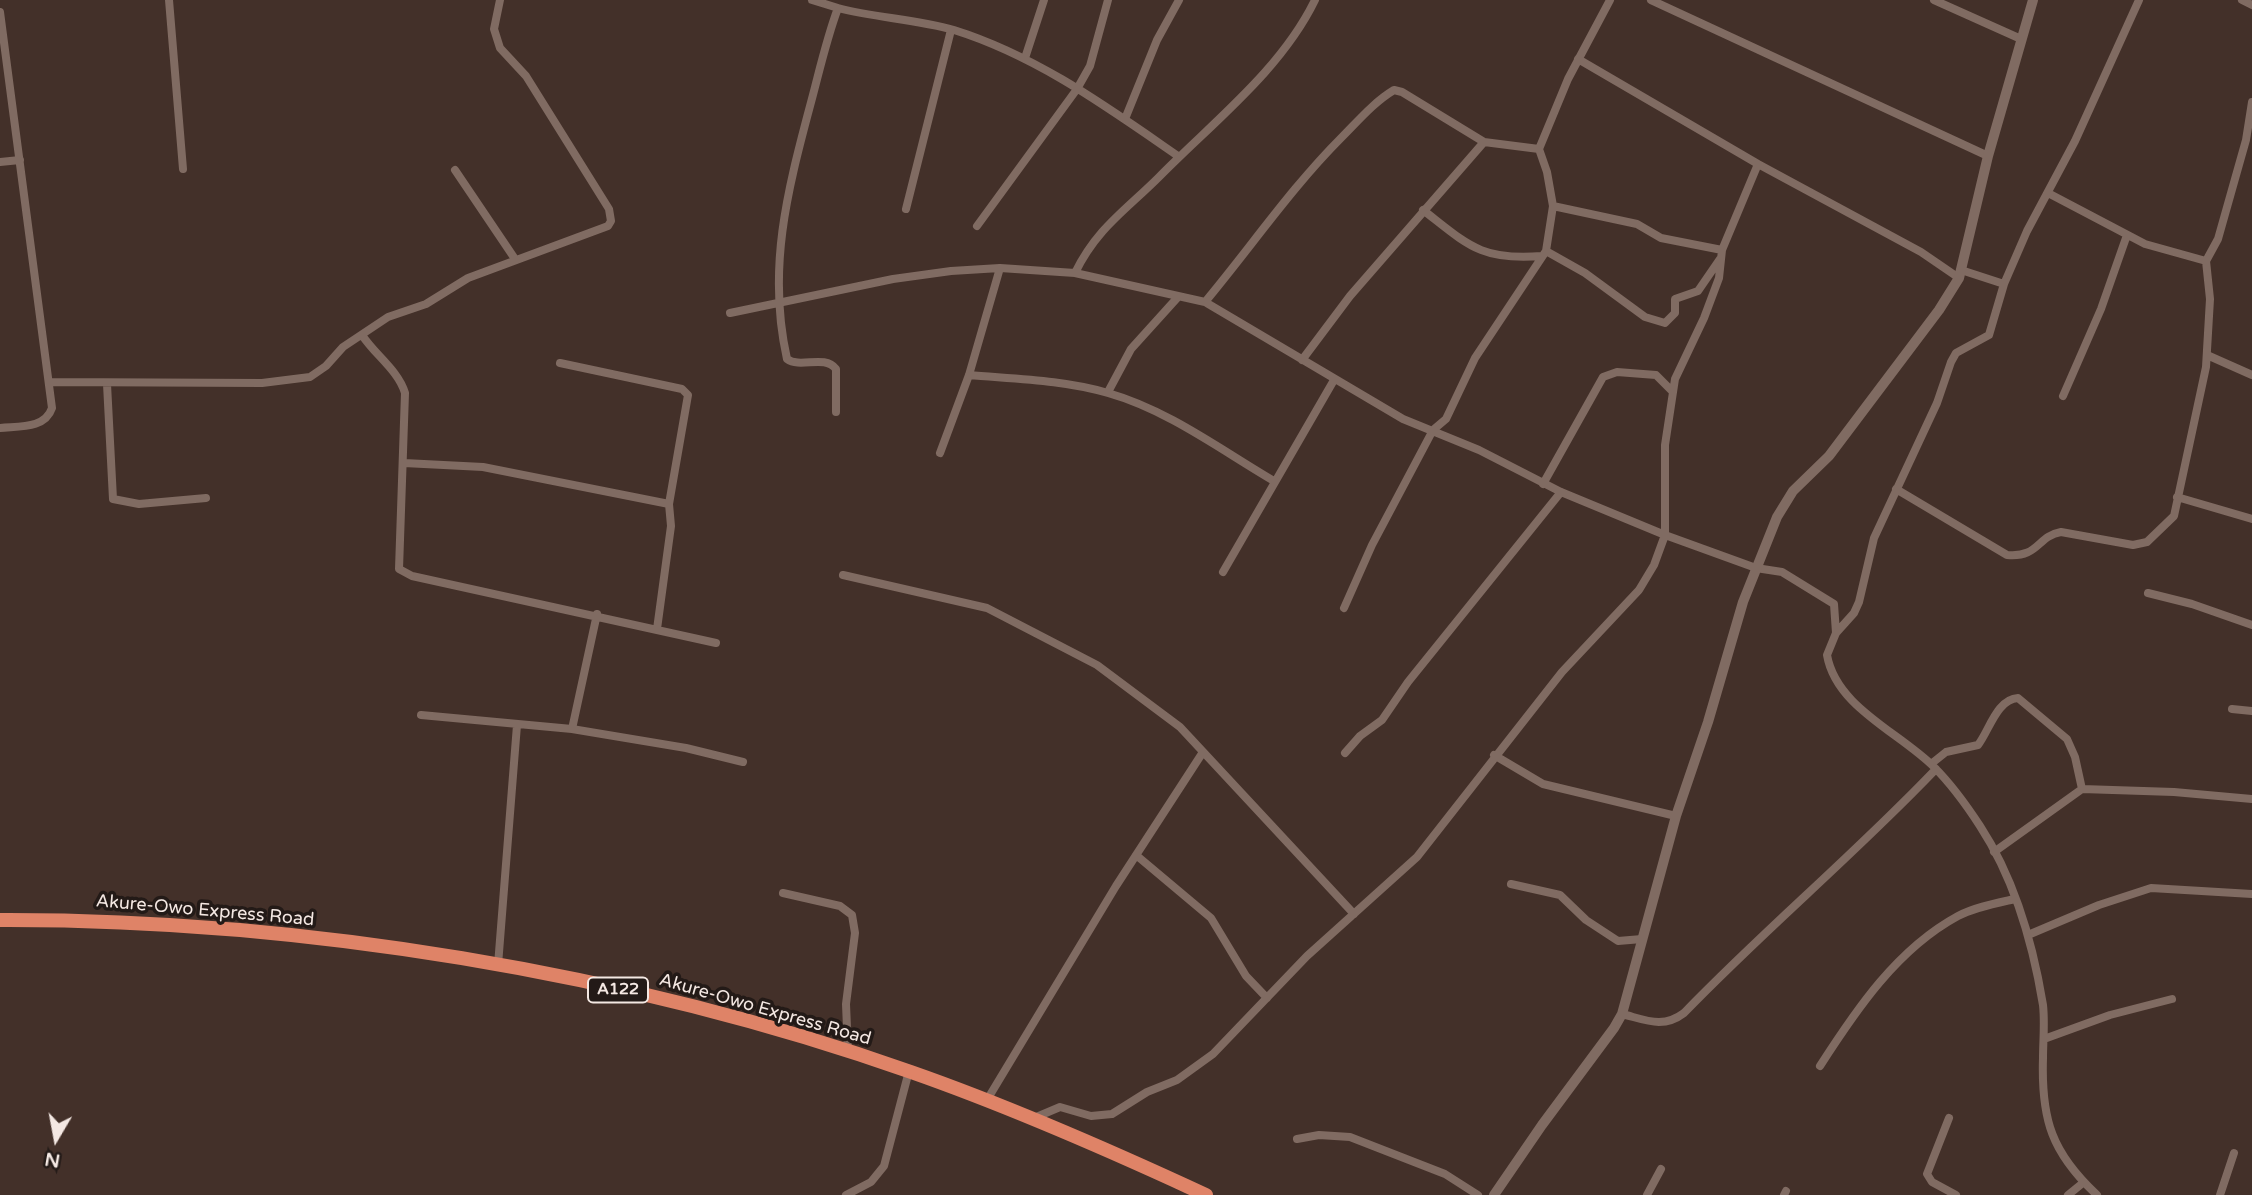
<!DOCTYPE html>
<style>
body{margin:0}
#map{position:relative;width:2252px;height:1195px;overflow:hidden;background:#433029;font-family:"Varela Round",sans-serif}
canvas{display:block}
.north{position:absolute;left:21px;top:1104px;width:70px;height:70px;-webkit-text-stroke:5px #231a17;paint-order:stroke;rotate:190deg;font-size:19px;font-weight:700;line-height:28px;text-align:center;color:#f4e8e3}
.north::after{content:'';display:block;margin:auto;width:24px;height:32px;background:#f4e8e3;clip-path:polygon(50% 0,100% 100%,50% 72%,0 100%)}
</style>
<div id="map">
<canvas width="2252" height="1195"></canvas>
<div class="north">N</div>
</div>
<script>
const g = document.querySelector('canvas').getContext('2d');
g.lineJoin = 'round';
function stroke(path, color, width, dash) { g.strokeStyle = color; g.lineWidth = width; g.lineCap = dash ? 'butt' : 'round'; g.setLineDash(dash || []); g.stroke(path); }
function write(font, color, halo, rows, align = 'center') {
  g.font = font + ' "Varela Round",sans-serif'; g.lineWidth = 7; g.setLineDash([]); g.textBaseline = 'middle'; g.strokeStyle = halo; g.fillStyle = color; for (const [text, x, y, turn = 0] of rows) {
    g.save(); g.translate(x, y); g.rotate((+turn || 0) * Math.PI / 180); g.textAlign = isNaN(turn) ? turn : align; if (halo) g.strokeText(text, 0, 0); g.fillText(text, 0, 0); g.restore();
  }
}
stroke(new Path2D(`
 M169,0L183,169
 M812,0L838,8
 M1651,0L1988,156
 M1934,0L2021,39
 M2242,0L2252,5
 M0,12L52,408C45,429 19,426 0,428
 M1025,58L1044,0
 M1578,59L1758,164L1921,252L1959,278
 M1125,119L1157,40L1179,0
 M0,162L20,160
 M455,170L515,259
 M2048,193L2145,244L2206,261
 M1553,206L1637,224L1661,238L1722,250
 M906,209L951,30
 M1423,210C1468,245 1481,261 1542,256
 M977,226L1077,89L1090,66L1108,0
 M1546,251L1585,273L1645,317L1665,323L1675,313V299L1698,291L1720,259
 M1961,270L2004,284
 M1075,273C1097,228 1126,210 1159,177C1213,122 1281,70 1315,0
 M1205,302C1251,247 1291,188 1342,137C1358,121 1374,102 1394,90L1402,92L1484,142L1539,149L1568,79L1610,0
 M730,313L893,279L951,271L1000,268L1075,273L1205,302L1403,419L1479,450L1561,492L1665,535L1756,568L1782,572L1834,604L1836,633
 M362,335C375,355 398,370 405,393L399,569L412,576L716,643
 M2207,355L2252,375
 M1302,360L1350,296L1484,142
 M560,363L682,389L688,395L669,504
 M969,375C1015,379 1064,380 1108,393C1168,410 1221,450 1274,481
 M49,382L262,383L310,377L326,366L343,347L388,317L426,304L468,278L608,226L611,221L609,209L526,76L500,48L494,29L500,0
 M107,384L113,499L139,504L206,498
 M1108,392L1131,349L1178,297
 M2063,396L2101,309L2127,235
 M836,412V369C824,354 801,369 787,359C767,270 787,192 810,106C819,73 826,40 838,8C876,18 915,19 954,30C1037,56 1107,107 1178,156
 M940,453L969,375L1000,268
 M404,463L483,467L669,504L671,526L657,629
 M1543,484L1603,377L1617,372L1656,375L1672,391
 M1896,489L2007,555C2039,558 2037,536 2061,532L2133,545L2147,542L2174,516L2206,367L2210,299L2206,261L2218,239L2246,140L2252,102
 M2177,497L2252,519
 M1223,572L1334,380
 M843,575L987,608L1097,665L1180,727L1354,914
 M2148,593L2192,604L2252,625
 M1344,608L1372,545L1433,430L1446,419L1475,358L1546,251L1553,206L1547,172L1539,149
 M2232,709L2252,711
 M421,715L572,729L686,748L743,762
 M572,729L597,614
 M1345,753L1360,736L1382,720L1408,682L1561,492
 M1494,755L1543,784L1676,816
 M1931,764L1946,752L1978,745C1989,731 1997,699 2018,698L2067,739L2075,757L2082,789
 M1994,852L2082,789L2174,792L2252,799
 M1136,855L1211,918L1246,976L1267,998
 M1511,884L1560,895L1586,920L1618,941L1642,939
 M783,893L840,906L852,915L855,933L846,1004L848,1052
 M2028,935L2099,905L2151,888L2252,894
 M498,965L517,725
 M1622,1014C1646,1020 1663,1029 1684,1013C1765,929 1855,854 1936,769
 M2044,1039L2110,1015L2172,999
 M1820,1066C1856,1010 1897,949 1958,916C1975,907 1997,903 2015,899
 M987,1100L1116,886L1203,752
 M1034,1118L1060,1107L1091,1116L1112,1114L1147,1092L1177,1080L1213,1054L1307,956L1417,857L1562,672L1639,590L1654,565L1665,535V445L1675,379L1704,318L1719,278L1722,250L1758,164
 M1949,1118L1927,1174L1932,1182L1956,1195
 M1297,1139L1319,1135L1350,1137L1445,1174L1478,1195
 M846,1195L871,1182L884,1166L909,1071
 M1647,1195L1661,1169
 M1784,1195L1786,1191
 M2068,1195L2084,1182
 M2097,1195C2052,1153 2041,1120 2043,1058C2043,1041 2045,1023 2043,1005C2033,944 2014,878 1980,826C1967,806 1951,784 1934,767C1899,732 1836,707 1827,655L1836,633L1854,613L1859,602L1874,538L1937,403L1951,362L1956,353L1989,335L2004,284L2027,231L2075,141L2139,0
 M2220,1195L2234,1153`), '#806b62', 8);
stroke(new Path2D(`
 M1494,1195L1542,1125L1614,1028L1622,1014L1676,816L1708,722L1743,602L1777,517L1793,491L1829,456L1939,310L1959,278L1988,156L2033,0`), '#806b62', 10);
stroke(new Path2D(`
 M0,920C300,919 628,972 911,1072C1011,1107 1109,1150 1206,1195`), '#df8367', 14);
for (const [x, y, w] of [
 [618,990,60]
]) { const box = new Path2D(); box.roundRect(x - w / 2, y - 12.5, w, 25, 5); g.fillStyle = '#231a17'; g.fill(box); stroke(box, '#f4e8e3', 2); }
write('bold 16px', '#f4e8e3', null, [
 ["A122",618,990]
]);
write('18px', '#f4e8e3', '#231a17', [
 ["Akure-Owo Express Road",205,911,5],
 ["Akure-Owo Express Road",765,1010,16]
]);
</script>
